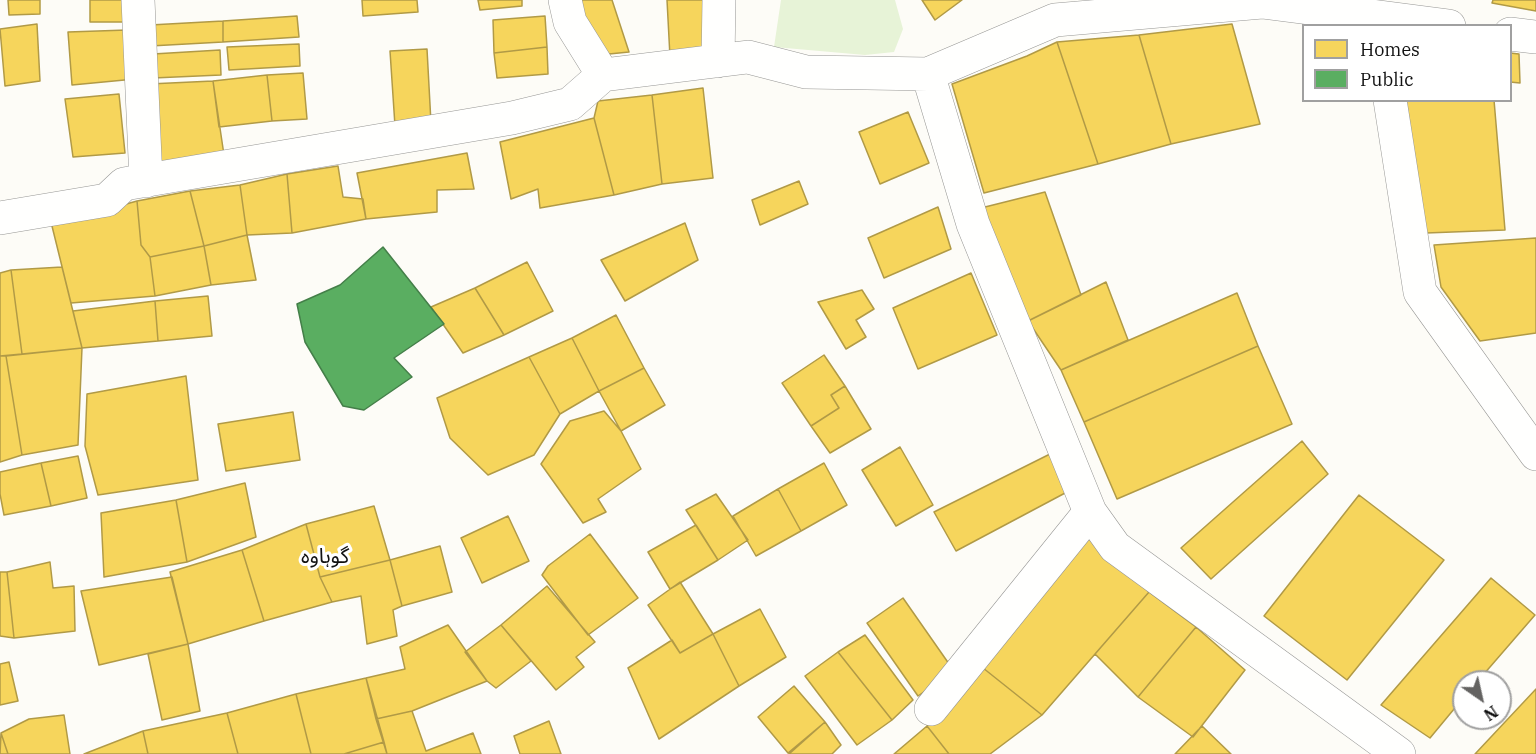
<!DOCTYPE html>
<meta charset="utf-8">
<style>
body{margin:0}
#map{position:relative;width:1536px;height:754px;overflow:hidden;background:#fdfcf7;font-family:"IBM Plex Serif",serif}
canvas{display:block}
.legend{position:absolute;left:1302px;top:24px;width:210px;height:78px;box-sizing:border-box;background:#fff;border:2px solid #a0a0a0;margin:0;padding:8px 10px;list-style:none;font-size:18px;color:#111}
.legend li{display:flex;align-items:center;gap:12px;height:30px}
.legend b{width:30px;border:2px solid #a0a0a0}
.north{position:absolute;left:1452px;top:670px;width:60px;height:60px;box-sizing:border-box;background:#fff;border:2px solid #a0a0a0;border-radius:50%;rotate:146deg;font-size:16px;font-weight:700;line-height:24px;text-align:center;color:#111}
.north::after{content:'';display:block;margin:auto;width:21px;height:27px;background:#646362;clip-path:polygon(50% 0,100% 100%,50% 72%,0 100%)}
</style>
<div id="map">
<canvas width="1536" height="754"></canvas>
<ul class="legend">
<li><b style="height:16px;background:#f6d55c"></b>Homes</li>
<li><b style="height:16px;background:#5aae61"></b>Public</li>
</ul>
<div class="north">N</div>
</div>
<script>
const g = document.querySelector('canvas').getContext('2d');
g.lineJoin = 'round';
function fill(path, color) { g.fillStyle = color; g.fill(path, 'evenodd'); }
function stroke(path, color, width, dash) { g.strokeStyle = color; g.lineWidth = width; g.lineCap = dash ? 'butt' : 'round'; g.setLineDash(dash || []); g.stroke(path); }
function write(font, color, halo, rows, align = 'center') {
  g.font = font + ' "IBM Plex Serif","Noto Sans Arabic",serif'; g.lineWidth = 6; g.setLineDash([]); g.textBaseline = 'middle'; g.strokeStyle = halo; g.fillStyle = color; for (const [text, x, y, turn = 0] of rows) {
    g.save(); g.translate(x, y); g.rotate((+turn || 0) * Math.PI / 180); g.textAlign = isNaN(turn) ? turn : align; if (halo) g.strokeText(text, 0, 0); g.fillText(text, 0, 0); g.restore();
  }
}
fill(new Path2D(`
 M781,0H895L903,29L894,52L865,55L774,47Z`), '#e7f3d7');
const homes = new Path2D(`
 M8,0H40V14L9,15Z
 M90,0H129V22H90Z
 M362,0H417L418,12L363,16Z
 M478,0H522V6L480,10Z
 M576,0H612L629,52L599,55Z
 M667,0H712L710,51L670,57Z
 M922,0H962L935,20Z
 M1493,0H1536V11L1492,3Z
 M297,16L299,37L223,42V21Z
 M545,16L547,47L494,53L493,20Z
 M223,21V42L150,46V25Z
 M37,24L40,81L5,86L0,29Z
 M1232,24L1260,124L1171,144L1139,35Z
 M127,30L135,79L72,85L68,32Z
 M1139,35L1171,144L1098,164L1057,42Z
 M1057,42L1098,164L984,193L952,84L1027,56Z
 M299,44L300,66L229,70L227,47Z
 M547,47L548,74L497,78L494,53Z
 M427,49L431,123L395,126L390,51Z
 M220,50L221,75L153,78V54Z
 M1510,53L1519,54L1520,83L1510,82Z
 M303,73L307,119L272,121L267,75Z
 M267,75L272,121L219,127L213,81Z
 M213,81L224,155L154,164L149,84Z
 M703,88L713,178L662,184L652,95Z
 M119,94L125,153L73,157L65,99Z
 M652,95L662,184L614,195L594,118L598,101Z
 M1406,100H1494L1505,230L1426,233Z
 M908,112L929,163L880,184L859,132Z
 M594,118L614,195L540,208L538,189L511,199L500,142Z
 M467,153L474,189L437,190V212L366,219L357,173Z
 M338,166L343,197L363,199L366,219L292,233L287,174Z
 M287,174L292,233L247,235L240,185Z
 M799,181L808,204L760,225L752,200Z
 M240,185L247,235L204,246L190,191Z
 M190,191L204,246L150,257L141,245L137,201Z
 M1045,192L1081,295L1028,321L981,208Z
 M137,201L141,245L150,257L155,296L71,303L50,218L112,208Z
 M938,207L951,249L884,278L868,238Z
 M685,223L698,260L625,301L601,260Z
 M247,235L256,280L211,285L204,246Z
 M1536,238V333L1480,341L1441,287L1434,245Z
 M204,246L211,285L155,296L150,257Z
 M527,262L553,311L504,335L475,288Z
 M62,267L82,348L22,354L11,270Z
 M11,270L22,354L0,356V273Z
 M971,273L997,335L918,369L893,308Z
 M1106,282L1128,340L1061,370L1028,321Z
 M475,288L504,335L463,353L431,307Z
 M862,290L874,309L856,320L866,337L846,349L818,302Z
 M1237,293L1258,346L1084,422L1061,370Z
 M208,296L212,336L158,341L155,301Z
 M155,301L158,341L82,348L73,311Z
 M616,315L644,368L599,391L572,338Z
 M572,338L599,391L560,414L529,357Z
 M1258,346L1292,424L1117,499L1084,422Z
 M82,348L78,445L22,455L6,356Z
 M824,355L845,386L831,395L839,408L811,426L782,383Z
 M0,356H6L22,455L0,462Z
 M529,357L560,414L534,455L488,475L450,438L437,398Z
 M644,368L665,405L621,431L599,391Z
 M186,376L198,480L98,495L85,446L87,394Z
 M845,386L871,429L830,453L811,426L839,408L831,395Z
 M604,411L621,431L641,469L598,499L606,512L583,523L541,464L570,421Z
 M293,412L300,460L226,471L218,424Z
 M1302,441L1328,474L1211,579L1181,548Z
 M900,447L933,505L896,526L862,470Z
 M1052,453L1067,492L956,551L934,512Z
 M78,456L87,498L51,506L41,463Z
 M41,463L51,506L4,515L0,494V472Z
 M824,463L847,505L801,531L778,489Z
 M245,483L256,537L187,562L176,500Z
 M778,489L801,531L756,556L733,516Z
 M716,494L748,540L718,560L686,510Z
 M1359,495L1444,560L1347,680L1264,616Z
 M176,500L187,562L104,577L101,513Z
 M374,506L390,560L320,577L306,524Z
 M508,516L529,561L482,583L461,538Z
 M306,524L320,577L332,602L264,621L242,550Z
 M696,525L718,560L670,589L648,552Z
 M590,534L638,598L588,635L542,575L548,566Z
 M1087,537L1149,592L1042,715L978,664Z
 M440,546L452,592L402,606L390,560Z
 M242,550L264,621L188,644L170,572Z
 M390,560L402,606L393,610L397,636L367,644L361,596L332,602L320,577Z
 M50,562L53,588L74,586L75,631L14,638L7,572Z
 M0,572H7L14,638L0,636Z
 M172,577L188,644L99,665L81,591Z
 M1491,578L1535,615L1477,682H1464V697L1430,738L1381,705Z
 M680,582L713,634L680,653L648,605Z
 M547,586L595,642L576,657L584,667L556,690L501,625Z
 M1149,592L1196,627L1138,697L1095,654Z
 M903,598L954,671L918,696L867,623Z
 M760,609L786,657L739,686L713,634Z
 M448,625L487,681L412,711L376,719L366,678L405,669L400,647Z
 M501,625L531,661L496,688L487,681L465,652Z
 M1196,627L1245,670L1193,737L1138,697Z
 M713,634L739,686L659,739L628,668L672,640L680,653Z
 M865,635L913,700L892,720L838,652Z
 M188,644L200,711L162,720L148,654Z
 M838,652L892,720L857,745L805,676Z
 M9,662L18,701L0,705V664Z
 M978,664L1042,715L990,754H949L927,726Z
 M366,678L384,742L344,754H311L296,694Z
 M794,686L825,722L788,753L758,717Z
 M1536,689V754H1475Z
 M296,694L311,754H238L227,713Z
 M412,711L426,751L473,733L481,754H387L376,719Z
 M227,713L238,754H148L143,731Z
 M64,715L70,754H8L1,733L29,719Z
 M549,721L561,754H520L514,736Z
 M825,722L841,745L832,754H789Z
 M927,726L949,754H894Z
 M1202,726L1231,754H1175Z
 M143,731L148,754H84Z
 M1,733L8,754H0Z
 M384,742L387,754H344Z`);
fill(homes, '#f6d55c');
stroke(homes, '#b19a46', 1.5);
const public = new Path2D(`
 M383,247L444,324L394,358L412,377L364,410L343,406L305,342L297,304L340,285Z`);
fill(public, '#5aae61');
stroke(public, '#447f49', 1.5);
const minor = new Path2D(`
 M138,0L146,181
 M565,0L570,22L603,75
 M1510,34L1536,37
 M718,61L719,0
 M1390,100L1420,292L1536,454
 M0,218L107,200L124,184L512,118L570,104L603,75L748,57L806,72L928,74
 M931,709L1090,512
 M1399,754L1115,547L1090,512L973,224L928,74L1055,20L1262,2L1449,26`);
stroke(minor, '#979795', 34);
stroke(minor, '#fffffe', 33);
write('21px', '#111', '#fff', [
 ["گوہاوہ",325,557]
]);
</script>
